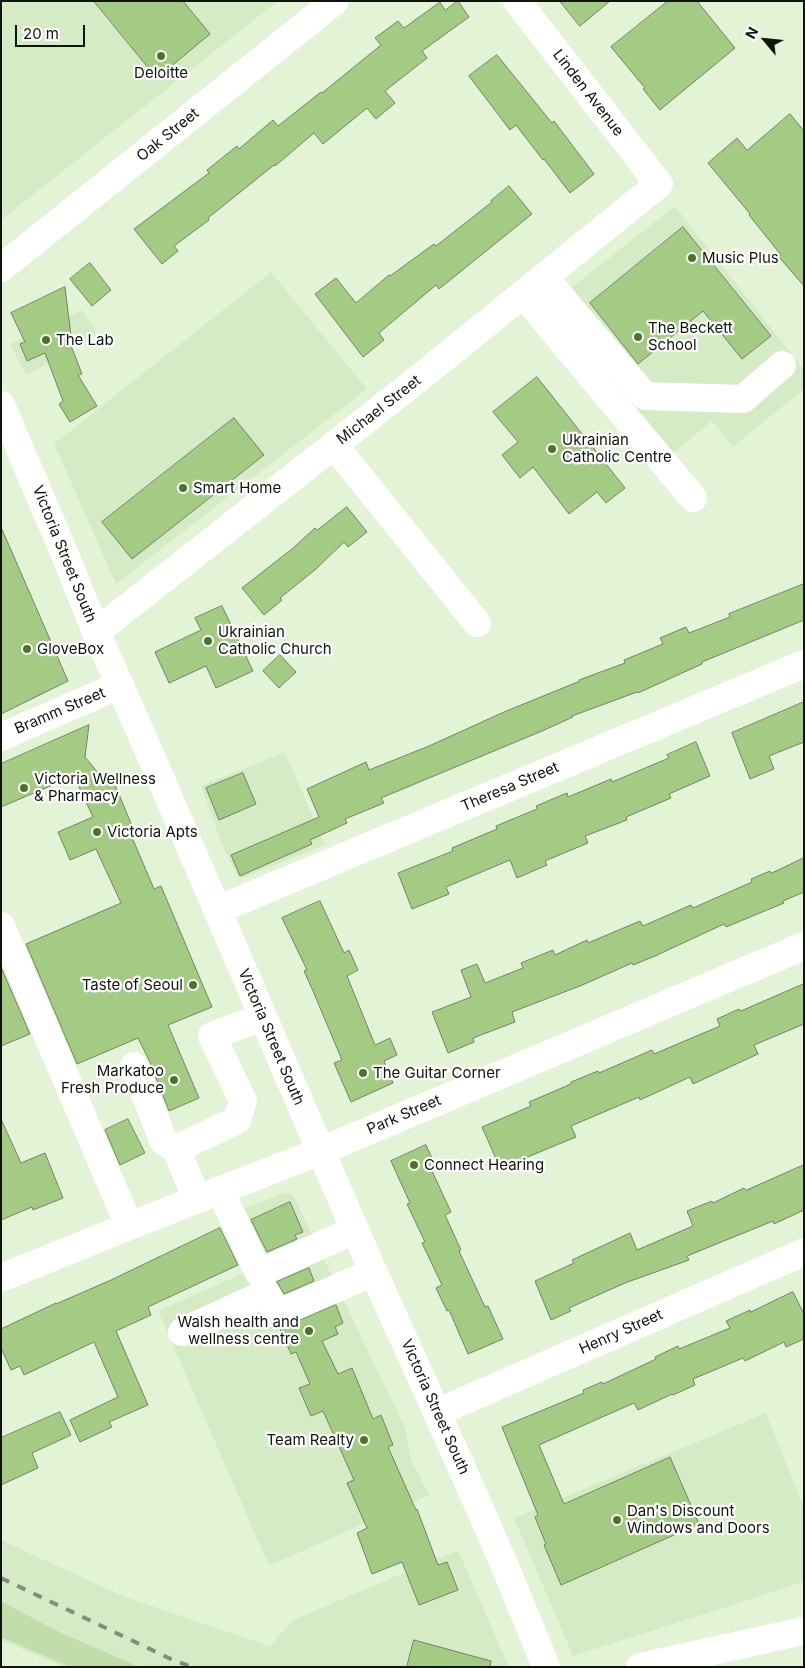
<!DOCTYPE html>
<style>
body{margin:0}
#map{position:relative;width:805px;height:1668px;overflow:hidden;background:#e3f4d6;font-family:Inter,sans-serif}
canvas{display:block}
.frame{position:absolute;inset:0;border:2px solid #10150b;pointer-events:none}
.north{position:absolute;left:740px;top:15px;width:50px;height:50px;-webkit-text-stroke:4px #fff;paint-order:stroke;rotate:298deg;font-size:14px;font-weight:700;line-height:20px;text-align:center;color:#10150b}
.north::after{content:'';display:block;margin:auto;width:18px;height:22px;background:#10150b;clip-path:polygon(50% 0,100% 100%,50% 72%,0 100%)}
.scale{position:absolute;left:15px;top:25px;width:70px;height:22px;box-sizing:border-box;border:2px solid #10150b;border-top:0;padding-left:6px;font-size:15px;line-height:18px;white-space:nowrap;color:#10150b;-webkit-text-stroke:4px #fff;paint-order:stroke}
</style>
<div id="map">
<canvas width="805" height="1668"></canvas>
<div class="frame"></div>
<div class="north">N</div>
<div class="scale">20 m</div>
</div>
<script>
const g = document.querySelector('canvas').getContext('2d');
g.lineJoin = 'round';
function fill(path, color) { g.fillStyle = color; g.fill(path, 'evenodd'); }
function stroke(path, color, width, dash) { g.strokeStyle = color; g.lineWidth = width; g.lineCap = dash ? 'butt' : 'round'; g.setLineDash(dash || []); g.stroke(path); }
function write(font, color, halo, rows, align = 'center') {
  g.font = font + ' Inter,sans-serif'; g.lineWidth = 4.5; g.setLineDash([]); g.textBaseline = 'middle'; g.strokeStyle = halo; g.fillStyle = color; for (const [text, x, y, turn = 0] of rows) {
    g.save(); g.translate(x, y); g.rotate((+turn || 0) * Math.PI / 180); g.textAlign = isNaN(turn) ? turn : align; if (halo) g.strokeText(text, 0, 0); g.fillText(text, 0, 0); g.restore();
  }
}
fill(new Path2D(`
 M1,1H278L1,220Z
 M675,206L804,370V389L733,447L712,421L670,456L548,306Z
 M271,272L367,389L116,584L54,444Z
 M82,310L97,333L26,376L10,344Z
 M285,752L325,845L239,879L222,844L201,786Z
 M285,1192L293,1195L405,1428L411,1460L429,1495L269,1566L158,1311L248,1271L226,1216Z
 M766,1413L804,1508V1582L573,1656L514,1518Z
 M1,1540L125,1597L270,1646L293,1620L458,1550L509,1667H63L1,1640Z`), '#d5ebc6');
fill(new Path2D(`
 M1,1601L53,1629L139,1667H70L1,1637Z`), '#c1ddac');
const building = new Path2D(`
 M94,1H183L210,34L157,78Z
 M458,1L469,17L422,51L427,58L385,91L395,103L376,119L367,108L323,144L314,133L275,166L274,165L208,218L209,220L174,246L178,251L162,264L134,229L209,173L207,170L237,146L239,149L273,120L278,126L321,92L322,93L381,45L375,38L398,21L404,28L440,2L445,10Z
 M560,1H610L580,26Z
 M668,1H697L735,48L660,110L643,89L645,88L611,47Z
 M497,55L552,123L554,121L594,174L570,193L544,159L543,160L516,125L510,130L469,76Z
 M790,114L804,131V286L779,257L781,255L749,215L750,214L708,163L737,138L747,150Z
 M509,186L532,214L439,289L436,285L379,333L384,340L363,357L315,294L336,278L356,303L389,275L390,276L434,244L436,246L492,202L491,201Z
 M683,227L771,336L742,359L703,311L638,364L590,303Z
 M90,263L111,290L92,306L70,279Z
 M65,287L71,336L68,338L82,374L78,375L97,406L70,422L59,404L63,401L45,353L27,361L20,344L25,342L11,313Z
 M537,377L625,488L606,503L597,492L569,514L533,467L520,478L502,455L518,442L493,412Z
 M234,418L264,455L132,559L102,522Z
 M347,507L367,532L348,547L344,542L316,569L280,598L282,600L264,615L242,588L292,549L315,528L317,530Z
 M1,527L68,681L1,714Z
 M804,584V620L702,662V664L638,693L637,692L572,716L573,717L542,731L381,798L384,803L345,819L347,823L310,840L312,844L240,876L231,855L319,817L307,789L366,762L369,770L429,746L504,712L580,681L579,680L625,663L624,660L663,644L660,638L686,627L689,633L730,617L729,614Z
 M222,606L253,671L216,688L206,666L169,683L155,652L201,630L195,618Z
 M280,655L296,672L279,688L263,671Z
 M804,702V742L769,756L774,769L750,779L732,733Z
 M89,725L85,757L103,779L111,775L135,833L131,835L154,889L161,886L212,1007L168,1025L199,1098L169,1111L149,1060L138,1038L77,1064L26,944L121,903L96,849L70,860L58,832L93,817L74,776L1,807V764Z
 M696,742L710,776L669,794L671,798L626,817L627,820L585,836L588,843L545,861L547,865L517,878L510,860L446,887L449,894L412,909L398,873L453,851L452,848L497,829L496,826L537,809L536,806L567,793L568,797L611,779L612,782L669,758L667,755Z
 M243,773L256,804L219,820L206,788Z
 M804,858V892L783,901L784,903L726,927L724,924L655,956L633,965L632,963L580,986L512,1012L515,1022L473,1038L474,1042L448,1053L432,1012L471,997L461,970L477,964L485,983L523,968L521,963L553,950L555,955L587,940L588,943L640,921L643,926L691,905L693,908L752,882L751,879L770,871L771,873Z
 M320,901L344,953L349,950L358,970L347,976L375,1045L390,1038L397,1055L384,1061L393,1083L351,1102L334,1063L342,1060L313,991L304,971L307,970L282,918Z
 M1,967L30,1034L1,1046Z
 M804,984V1024L754,1045L758,1054L693,1084L690,1077L640,1100L639,1097L571,1126L576,1137L525,1158V1159L501,1170L482,1127L531,1106L529,1102L571,1084V1082L598,1071L599,1073L652,1050L654,1054L720,1026L717,1019L739,1009L740,1011Z
 M1,1119L21,1163L45,1153L63,1198L33,1210L32,1207L1,1220Z
 M128,1119L145,1153L120,1165L105,1130Z
 M426,1145L437,1169L432,1171L451,1212L445,1215L461,1250L459,1251L485,1307L488,1306L503,1339L468,1354L449,1310L447,1311L436,1288L442,1285L422,1243L425,1242L407,1204L410,1203L391,1161Z
 M804,1165V1210L774,1224L773,1221L687,1256L689,1260L625,1283L569,1308L571,1311L551,1320L535,1281L574,1263L572,1260L630,1233L637,1250L693,1226L687,1211L712,1201L713,1203L744,1188L746,1190Z
 M290,1202L303,1232L295,1235L297,1239L267,1252L251,1220Z
 M220,1228L238,1265L148,1307L151,1315L116,1331L148,1405L109,1422L112,1427L80,1442L70,1420L118,1397L94,1342L24,1375L20,1366L11,1370L1,1348V1329L56,1303V1304L111,1280Z
 M309,1268L314,1281L284,1294L277,1282Z
 M793,1292L804,1314V1339L786,1347L784,1342L745,1361L743,1358L693,1379L695,1385L673,1395L672,1394L638,1410L634,1403L539,1445L564,1504L670,1457L699,1524L561,1585L544,1545L546,1544L535,1517L538,1515L502,1427L584,1393L583,1390L602,1382L603,1384L656,1359L655,1357L678,1346L679,1349L730,1328L726,1321L750,1310V1312Z
 M336,1305L343,1323L335,1327L338,1334L322,1341L338,1374L352,1368L373,1419L381,1415L393,1445L388,1447L416,1510L417,1509L438,1565L447,1562L458,1590L419,1605L402,1562L372,1574L357,1533L367,1528L347,1483L354,1480L323,1411L311,1416L299,1388L310,1384L296,1352L291,1354L280,1329Z
 M60,1412L71,1435L32,1453L38,1468L1,1485V1438Z
 M414,1640L491,1661L490,1667H407Z`);
fill(building, '#a4cb84');
stroke(building, '#738367', 1);
stroke(new Path2D(`
 M1,268L335,1
 M544,277L645,396L743,399L782,365
 M523,294L693,498
 M334,445L477,623
 M96,632L413,383L659,184L517,1
 M1,737L120,685
 M217,910L804,664
 M1,926L129,1226
 M134,1066L164,1142L176,1149
 M220,1190L259,1273L355,1230
 M197,1199L176,1149L237,1120L243,1101L212,1036L262,1017
 M1,1278L129,1226L321,1151L804,946
 M182,1332L266,1293L277,1314L374,1272
 M438,1412L804,1252
 M640,1667L804,1631`), '#fff', 28);
stroke(new Path2D(`
 M1,405L63,550L96,632C185,830 268,1031 355,1230C419,1376 488,1519 546,1667`), '#fff', 28);
stroke(new Path2D(`
 M1,1578L173,1660L192,1667`), '#838f7a', 4, [9, 9]);
for (const [x, y, r, color] of [
 [161,56,5,"#4e722b"],
 [692,258,5,"#4e722b"],
 [638,337,5,"#4e722b"],
 [46,340,5,"#4e722b"],
 [552,449,5,"#4e722b"],
 [183,488,5,"#4e722b"],
 [208,641,5,"#4e722b"],
 [27,649,5,"#4e722b"],
 [24,788,5,"#4e722b"],
 [97,832,5,"#4e722b"],
 [193,985,5,"#4e722b"],
 [363,1073,5,"#4e722b"],
 [174,1080,5,"#4e722b"],
 [414,1165,5,"#4e722b"],
 [309,1331,5,"#4e722b"],
 [364,1440,5,"#4e722b"],
 [617,1520,5,"#4e722b"]
]) { const dot = new Path2D(); dot.arc(x, y, r, 0, 2 * Math.PI); g.fillStyle = color; g.fill(dot); stroke(dot, '#fff', 2); }
write('15px', '#10150b', '#fff', [
 ["Deloitte",161,73,"center"],
 ["Music Plus",702,258],
 ["The Beckett",648,328],
 ["School",648,345],
 ["The Lab",56,340],
 ["Ukrainian",562,440],
 ["Catholic Centre",562,457],
 ["Smart Home",193,488],
 ["Ukrainian",218,632],
 ["Catholic Church",218,649],
 ["GloveBox",37,649],
 ["Victoria Wellness",34,779],
 ["& Pharmacy",34,796],
 ["Victoria Apts",107,832],
 ["Taste of Seoul",183,985,"right"],
 ["Markatoo",164,1071,"right"],
 ["Fresh Produce",164,1088,"right"],
 ["The Guitar Corner",373,1073],
 ["Connect Hearing",424,1165],
 ["Walsh health and",299,1322,"right"],
 ["wellness centre",299,1339,"right"],
 ["Team Realty",354,1440,"right"],
 ["Dan's Discount",627,1511],
 ["Windows and Doors",627,1528]
], 'left');
write('15px', '#10150b', '#fff', [
 ["Linden Avenue",588,93,52],
 ["Oak Street",168,135,-39],
 ["Michael Street",379,410,-38],
 ["Victoria Street South",64,554,68],
 ["Bramm Street",60,711,-23],
 ["Theresa Street",510,787,-23],
 ["Victoria Street South",271,1037,67],
 ["Park Street",404,1115,-23],
 ["Henry Street",621,1332,-24],
 ["Victoria Street South",435,1407,66]
]);
</script>
